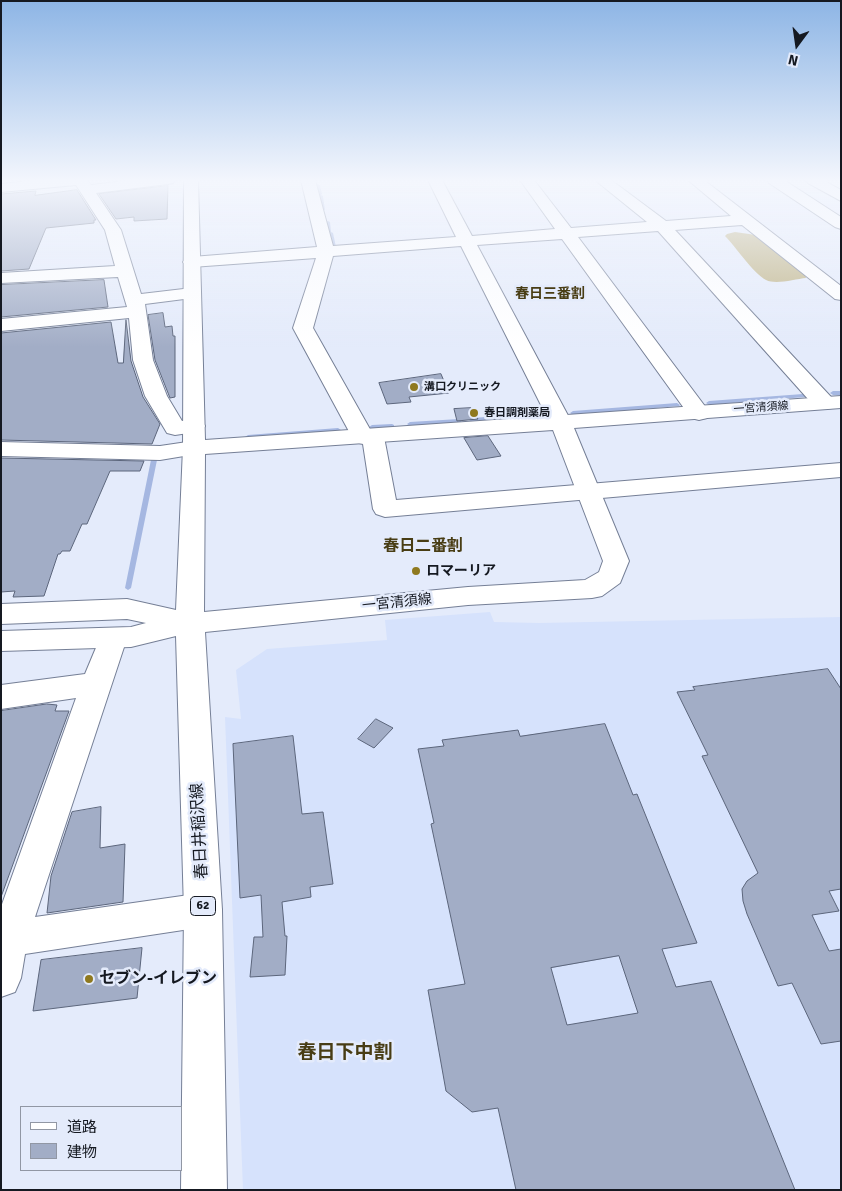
<!DOCTYPE html>
<meta charset="utf-8">
<style>
body{margin:0}
#map{position:relative;width:842px;height:1191px;overflow:hidden;background:#e4ebfb;font-family:Signika,"Noto Sans JP",sans-serif}
canvas{display:block}
.frame{position:absolute;inset:0;border:2px solid #151921;pointer-events:none}
.legend{position:absolute;left:20px;top:1106px;width:162px;height:65px;box-sizing:border-box;background:#e4ebfb;border:1px solid #9197a4;margin:0;padding:6px 9px;list-style:none;font-size:15px;color:#151921}
.legend li{display:flex;align-items:center;gap:10px;height:25px}
.legend b{width:25px;border:1px solid #9197a4}
.north{position:absolute;left:772px;top:20px;width:50px;height:50px;-webkit-text-stroke:4px #e4ebfb;paint-order:stroke;rotate:194deg;font-size:14px;font-weight:700;line-height:20px;text-align:center;color:#151921}
.north::after{content:'';display:block;margin:auto;width:18px;height:22px;background:#151921;clip-path:polygon(50% 0,100% 100%,50% 72%,0 100%)}
</style>
<div id="map">
<canvas width="842" height="1191"></canvas>
<div class="frame"></div>
<ul class="legend">
<li><b style="height:6px;background:#fff"></b>道路</li>
<li><b style="height:14px;background:#a2adc6"></b>建物</li>
</ul>
<div class="north">N</div>
</div>
<script>
const g = document.querySelector('canvas').getContext('2d');
g.lineJoin = 'round';
function fill(path, color) { g.fillStyle = color; g.fill(path, 'evenodd'); }
function stroke(path, color, width, dash) { g.strokeStyle = color; g.lineWidth = width; g.lineCap = dash ? 'butt' : 'round'; g.setLineDash(dash || []); g.stroke(path); }
function write(font, color, halo, rows, align = 'center') {
  g.font = font + ' Signika,"Noto Sans JP",sans-serif'; g.lineWidth = 5; g.setLineDash([]); g.textBaseline = 'middle'; g.strokeStyle = halo; g.fillStyle = color; for (const [text, x, y, turn = 0] of rows) {
    g.save(); g.translate(x, y); g.rotate((+turn || 0) * Math.PI / 180); g.textAlign = isNaN(turn) ? turn : align; if (halo) g.strokeText(text, 0, 0); g.fillText(text, 0, 0); g.restore();
  }
}
fill(new Path2D(`
 M490,612L494,622L539,623L841,617V1190H243L225,717L241,719L236,670L267,649L387,640L385,620Z`), '#d6e2fc');
fill(new Path2D(`
 M735,232L756,235L805,275L806,278C795,279 776,285 766,280C753,273 736,247 725,236L727,234Z`), '#beb284');
fill(new Path2D(`
 M318,184L320,185L322,194L321,195L323,196L325,210L322,209L319,196L320,195L318,194L316,185Z
 M328,221L330,222L331,232L333,233L336,247L333,246L330,232L328,231L326,222Z
 M841,391V395H833L830,393L833,391Z
 M803,394L806,396L805,397L709,405L706,403L709,401Z
 M677,403L680,405L679,406L573,415L570,413L573,411Z
 M542,413L544,414V416L472,422L469,420L472,418Z
 M459,419L461,420V422L410,426L407,424L410,422Z
 M392,424L394,425V427L372,429L369,427L372,425Z
 M338,428L341,430L340,431L248,439L245,437L248,435Z
 M154,458L157,460L131,588L128,590L125,588L151,460Z`), '#a5b7e1');
const building = new Path2D(`
 M168,186L167,219L134,221V217L116,219L99,194Z
 M77,190L96,220H94V223L46,228L29,269L1,271V194L36,191L35,195Z
 M104,280L108,307L1,317V285Z
 M163,313L165,327L172,326L173,336H175V397L170,398L155,360L148,315Z
 M126,320L131,361L143,397L160,424L152,444L1,440V333L111,322L118,363H123Z
 M441,374L449,393L409,397L411,402L387,404L379,383Z
 M471,408L478,419L457,421L454,409Z
 M488,436L501,456L477,460L464,438Z
 M1,458L144,461L140,471H110L87,524H82L70,551H62L60,554H58L44,596L13,597L15,591L1,592Z
 M828,669L841,689V889L829,891L839,911L812,915L829,951L841,949V1041L821,1044L792,983L778,986L747,914L743,901L742,889L747,881L758,873L702,756L708,755L677,692L695,690L693,687Z
 M47,704L57,705L55,711H69L1,897V711Z
 M376,719L393,728L374,748L358,739Z
 M605,724L633,795L637,794L697,943L662,949L676,987L711,981L795,1190H516L498,1108L472,1112L446,1091L428,990L465,984L431,824L434,823L418,749L444,746L442,740L518,730L520,736ZM619,956L638,1013L567,1025L551,968Z
 M293,736L302,814L323,812L333,884L310,887L311,897L282,902L285,936H287L285,975L250,977L254,937H263L261,895L240,898L233,744Z
 M101,807L100,848L125,844L123,902L47,913L51,876L72,812Z
 M142,948L137,998L33,1011L41,960Z`);
fill(building, '#a2adc6');
stroke(building, '#5c667c', 1);
const minor = new Path2D(`
 M38,180H87L91,185L133,180H175L173,183L168,184L96,193L121,230L141,294L192,288L198,289L201,293L198,297L192,298L145,304L153,360L167,396L182,421L194,419L202,421L205,426L202,431L175,435L167,433L164,428L145,396L133,360L129,318L1,331V319L127,307L118,277L1,283V273L115,266L105,230L76,185L1,192V184Z
 M301,180H315L333,246L456,237L428,180H442L472,236L555,229L520,180H534L571,228L647,222L595,180H611L666,221L731,216L688,180H704L841,286V300L835,299L742,225L675,230L832,398L835,403L832,408L824,409L816,408L658,231L578,237L710,413L707,418L699,420L691,418L562,239L477,245L572,423L569,428L561,430L553,428L550,423L461,246L333,256L313,328L371,431L381,432L384,437L396,500L841,463V477L385,517L376,514L373,509L363,444L355,442L352,437L293,328L316,258L192,267L186,266L183,262L186,258L192,257L317,247Z
 M767,180H784L841,217V229L835,227L769,183Z
 M806,180H823L841,190V201L808,183Z
 M194,441L202,443L205,448L202,453L160,460L1,456V442L160,446Z
 M113,628L123,631L127,638L35,917L203,893L216,898L222,910L216,922L203,927L25,954L21,978L15,992L1,997V907L76,698L1,709V685L85,674L103,631Z`);
const major = new Path2D(`
 M184,180H198L205,440L841,396V408L574,428L629,561L620,583L602,596L592,598L468,605L205,632L222,910L227,1190H181L184,910L176,636L131,647L1,651V631L131,627L146,623L127,619L1,624V604L127,599L176,610L183,448ZM553,430L603,561L599,572L585,580L468,587L204,612L205,454Z`);
stroke(minor, '#757f96', 2);
stroke(major, '#757f96', 2);
fill(minor, '#fff');
fill(major, '#fff');
const sky = g.createLinearGradient(0, 0, 0, 347);
sky.addColorStop(0, '#8db5e5');
sky.addColorStop(0.52, '#f3f6fd');
sky.addColorStop(1, '#f3f6fd00');
g.fillStyle = sky;
g.fillRect(0, 0, 842, 347);
for (const [x, y, r, color] of [
 [414,387,5,"#8f791f"],
 [474,413,5,"#8f791f"],
 [416,571,5,"#8f791f"],
 [89,979,5,"#8f791f"]
]) { const dot = new Path2D(); dot.arc(x, y, r, 0, 2 * Math.PI); g.fillStyle = color; g.fill(dot); stroke(dot, '#e4ebfb', 2); }
write('bold 11px', '#151921', '#e4ebfb', [
 ["溝口クリニック",424,387],
 ["春日調剤薬局",484,413]
], 'left');
write('11px', '#151921', '#e4ebfb', [
 ["一宮清須線",761,408,-4]
]);
for (const [x, y, w] of [
 [203,906,25]
]) { const box = new Path2D(); box.roundRect(x - w / 2, y - 9.5, w, 19, 4); g.fillStyle = '#e4ebfb'; g.fill(box); stroke(box, '#151921', 1); }
write('bold 12px', '#151921', null, [
 ["62",203,906]
]);
write('bold 14px', '#483d14', '#e4ebfb', [
 ["春日三番割",550,294]
]);
write('bold 14px', '#151921', '#e4ebfb', [
 ["ロマーリア",426,571]
], 'left');
write('14px', '#151921', '#e4ebfb', [
 ["一宮清須線",397,603,-6]
]);
write('bold 16px', '#483d14', '#e4ebfb', [
 ["春日二番割",423,547]
]);
write('16px', '#151921', '#e4ebfb', [
 ["春日井稲沢線",200,831,-93]
]);
write('bold 16px', '#151921', '#e4ebfb', [
 ["セブン-イレブン",99,979]
], 'left');
write('bold 19px', '#483d14', '#e4ebfb', [
 ["春日下中割",345,1053]
]);
</script>
